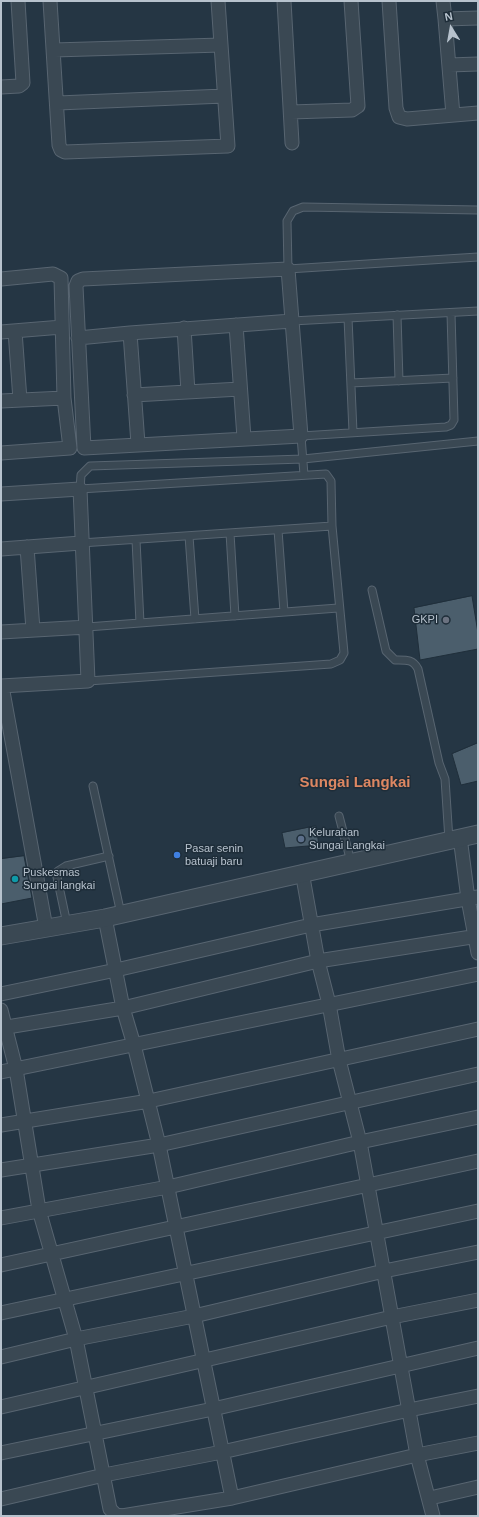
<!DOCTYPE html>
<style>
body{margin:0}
#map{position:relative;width:479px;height:1517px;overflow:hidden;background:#253644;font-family:Helvetica,sans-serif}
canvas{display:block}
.frame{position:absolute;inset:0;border:2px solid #b7c2cd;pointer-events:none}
.north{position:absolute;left:431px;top:8px;width:40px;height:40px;-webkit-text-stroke:3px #1e2d39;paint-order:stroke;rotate:349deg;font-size:11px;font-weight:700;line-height:16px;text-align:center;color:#b7c2cd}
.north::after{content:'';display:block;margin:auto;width:14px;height:18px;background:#b7c2cd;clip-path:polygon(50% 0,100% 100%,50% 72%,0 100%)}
</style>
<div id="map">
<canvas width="479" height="1517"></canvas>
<div class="frame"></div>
<div class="north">N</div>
</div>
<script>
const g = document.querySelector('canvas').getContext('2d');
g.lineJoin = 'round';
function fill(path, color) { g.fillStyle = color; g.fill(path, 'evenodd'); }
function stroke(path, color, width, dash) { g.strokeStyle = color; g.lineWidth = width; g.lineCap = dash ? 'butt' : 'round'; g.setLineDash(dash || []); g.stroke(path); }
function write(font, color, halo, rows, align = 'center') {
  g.font = font + ' Helvetica,sans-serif'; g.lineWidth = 3; g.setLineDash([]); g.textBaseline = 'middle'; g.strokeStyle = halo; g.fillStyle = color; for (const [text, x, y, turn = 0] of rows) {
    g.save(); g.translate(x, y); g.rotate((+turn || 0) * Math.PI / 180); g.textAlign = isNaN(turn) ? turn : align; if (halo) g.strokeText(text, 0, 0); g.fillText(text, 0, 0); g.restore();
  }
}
const building = new Path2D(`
 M472,596L478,633V649L420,660L414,608Z
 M478,743V781L461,785L452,754Z
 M316,826L319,845L285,848L282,833Z
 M24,856L32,898L1,904V859Z`);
fill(building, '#4b5e6c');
stroke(building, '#202f3b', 1);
const service = new Path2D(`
 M478,210L303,207L293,211L287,221L288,269L478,257
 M397,315L399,381
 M348,318L353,432
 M292,321L478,311
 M351,383L453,378
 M304,475L301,436L446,427L451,425L454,420L451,313
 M278,530L284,612
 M230,533L235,616
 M189,536L195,619
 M136,540L140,623
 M81,543L332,526
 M372,590L386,651L395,660C406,660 413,659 418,669L439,763L445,779L449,840
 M87,627L338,608
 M88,681L331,664L340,660L344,653L332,526L331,481L326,474L80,489L81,475L90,466L303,459L478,441
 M93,786L121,914
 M339,816L351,862
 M67,924L57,877L58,871L66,866L109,856`);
const minor = new Path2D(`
 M50,1L59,145L61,150L65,152L228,146L218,1
 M284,1L292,143
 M389,1L396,108L399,117L407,119L478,113
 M443,1L445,19L478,18
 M445,19L453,115
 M54,50L221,45
 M449,65L478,64
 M1,87L19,86L23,83L18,1
 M58,103L224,96
 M291,112L352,110L358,106L351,1
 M288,269L301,436L84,448L76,286L78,281L83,279Z
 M1,279L53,274L61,278L64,398L70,448L1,453
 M236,325L244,438
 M184,328L188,392
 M15,331L20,400
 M1,332L62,327
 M130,333L138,444
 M78,338L130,333L292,321
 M134,395L240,389
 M1,401L64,398
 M1,494L80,489L88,681L1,686
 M27,547L33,630
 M1,549L81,543
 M1,632L87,627
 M2,686L46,928
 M460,837L468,899L478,953
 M302,872L318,961L329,1004L339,1060L360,1142L417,1455L433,1516
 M105,918L123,1008L134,1045L159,1145L232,1498
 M1,994L116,970L311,925L478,897
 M1,1010L16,1069L39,1210L76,1339L110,1509L116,1515L122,1516L232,1498L417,1455L478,1443
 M1,1028L123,1008L318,961L478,936
 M1,1072L478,974
 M1,1125L149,1101L478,1029
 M1,1170L159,1145L478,1074
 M1,1218L168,1187L360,1142L478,1117
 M1,1265L478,1161
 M1,1313L478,1211
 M1,1357L76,1339L194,1316L384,1271L478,1252
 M1,1407L392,1317L478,1300
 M1,1453L213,1409L478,1348
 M430,1498L478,1487
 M1,1499L104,1475L222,1452L409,1410L478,1396`);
const tertiary = new Path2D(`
 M1,936L105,918L478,834`);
stroke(service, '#586571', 9);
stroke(minor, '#586571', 15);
stroke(tertiary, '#586571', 19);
stroke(service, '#3a4853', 7);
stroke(minor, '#3a4853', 13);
stroke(tertiary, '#3a4853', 17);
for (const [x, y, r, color] of [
 [446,620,4,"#6b7280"],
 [301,839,4,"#5c6f8a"],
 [177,855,4,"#3f7fe0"],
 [15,879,4,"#0f9aa8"]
]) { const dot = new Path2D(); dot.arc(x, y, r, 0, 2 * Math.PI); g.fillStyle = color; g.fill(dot); stroke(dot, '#1e2d39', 1.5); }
write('11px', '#b7c2cd', '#1e2d39', [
 ["GKPI",438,620,"right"],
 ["Kelurahan",309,833],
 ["Sungai Langkai",309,846],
 ["Pasar senin",185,849],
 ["batuaji baru",185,862],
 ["Puskesmas",23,873],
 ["Sungai langkai",23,886]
], 'left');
write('bold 15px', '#dd8762', '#1e2d39', [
 ["Sungai Langkai",355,783]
]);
</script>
